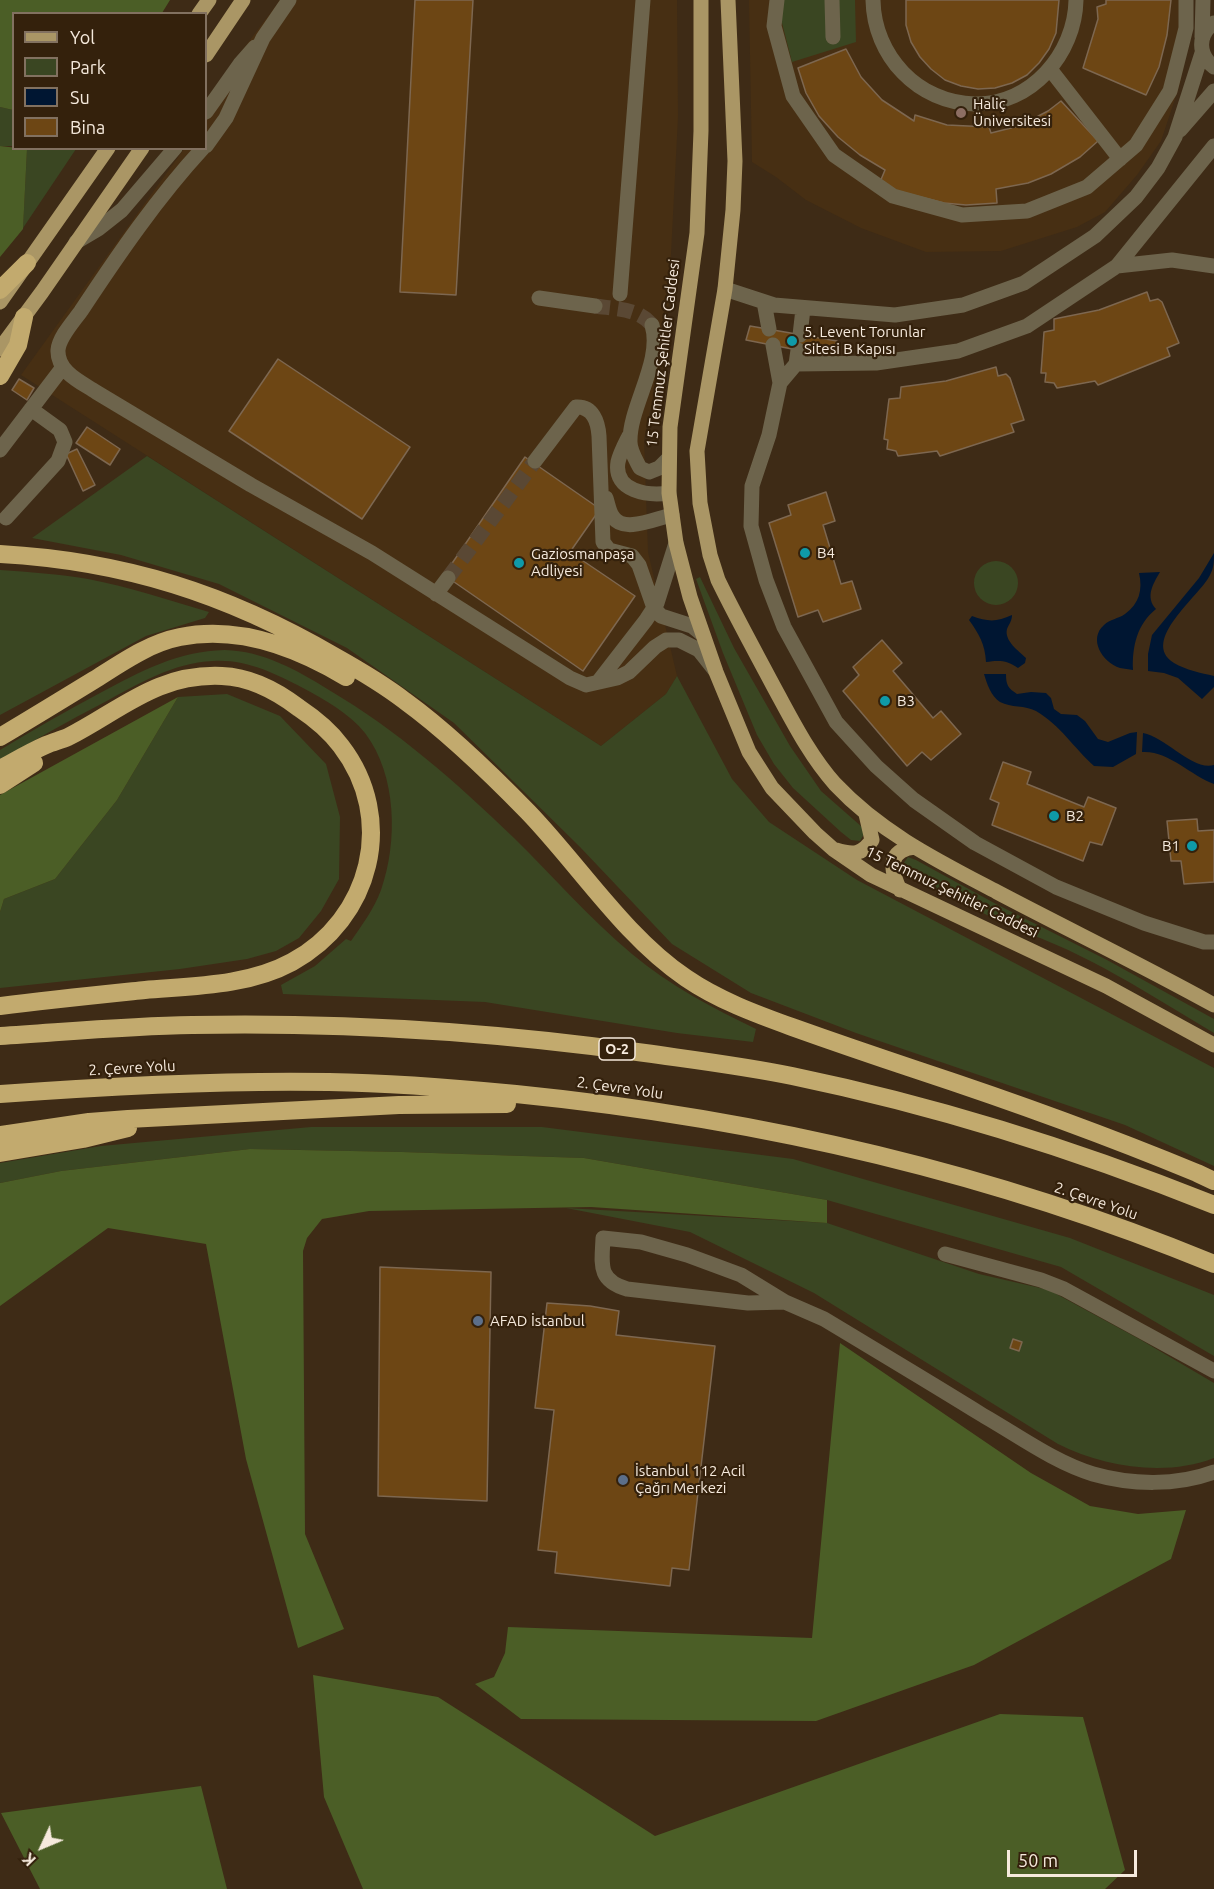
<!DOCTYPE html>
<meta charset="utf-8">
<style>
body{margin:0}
#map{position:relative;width:1214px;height:1889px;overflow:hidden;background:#3e2b16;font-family:Ubuntu,sans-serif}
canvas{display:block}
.legend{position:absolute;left:12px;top:12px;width:195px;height:138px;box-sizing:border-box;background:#34210c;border:2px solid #827160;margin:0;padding:8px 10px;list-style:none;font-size:18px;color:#f6eadd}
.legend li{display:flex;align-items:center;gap:12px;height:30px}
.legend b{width:30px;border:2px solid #827160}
.north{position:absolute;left:12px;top:1817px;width:60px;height:60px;-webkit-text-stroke:4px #34210c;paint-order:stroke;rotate:226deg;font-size:16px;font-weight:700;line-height:24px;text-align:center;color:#f6eadd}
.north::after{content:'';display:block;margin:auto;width:21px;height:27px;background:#f6eadd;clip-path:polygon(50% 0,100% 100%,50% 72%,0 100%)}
.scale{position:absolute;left:1007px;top:1850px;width:130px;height:27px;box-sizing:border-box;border:3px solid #f6eadd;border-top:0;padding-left:8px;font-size:18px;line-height:21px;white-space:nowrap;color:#f6eadd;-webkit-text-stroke:4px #34210c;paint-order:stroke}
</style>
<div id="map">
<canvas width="1214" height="1889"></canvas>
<ul class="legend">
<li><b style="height:8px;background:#aa9665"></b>Yol</li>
<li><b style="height:16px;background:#3a4622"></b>Park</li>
<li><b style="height:16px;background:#001632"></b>Su</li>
<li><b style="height:16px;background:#6d4614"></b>Bina</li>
</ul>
<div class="north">K</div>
<div class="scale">50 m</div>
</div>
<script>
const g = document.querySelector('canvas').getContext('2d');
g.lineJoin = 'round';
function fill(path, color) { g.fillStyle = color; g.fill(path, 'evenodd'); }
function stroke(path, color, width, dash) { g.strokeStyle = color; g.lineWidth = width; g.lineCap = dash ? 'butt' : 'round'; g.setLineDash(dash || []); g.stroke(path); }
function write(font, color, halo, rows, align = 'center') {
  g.font = font + ' Ubuntu,sans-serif'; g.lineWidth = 4.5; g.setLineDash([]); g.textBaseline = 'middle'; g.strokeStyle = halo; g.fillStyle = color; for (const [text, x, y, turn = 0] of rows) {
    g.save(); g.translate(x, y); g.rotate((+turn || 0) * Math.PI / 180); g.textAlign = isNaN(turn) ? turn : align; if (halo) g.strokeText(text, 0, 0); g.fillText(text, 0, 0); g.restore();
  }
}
fill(new Path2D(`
 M280,0H677L678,117L667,332L644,439L648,552L677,676L666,694L601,746L21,375L184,149L206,148V99Z
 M749,0H1191L1190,34L1180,84L1161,141L1137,175L1105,212L1077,227L1001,251L926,252L861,228L806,200L776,177L752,162Z`), '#472f13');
fill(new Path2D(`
 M782,0H855L856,42L792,62L781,19Z
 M0,107L13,110V146H0Z
 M27,149H76L23,228Z
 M147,456L601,746L666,694L677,676L732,779L769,822L857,880L1214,1068V1166L1125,1125L856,1033L751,993L672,944L580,847L454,723L347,648L219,584L121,555L32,538Z
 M974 583a22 22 0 1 1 44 0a22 22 0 1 1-44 0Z
 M0,570C29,572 59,574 88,579C129,587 169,600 209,612L205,618L146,636L0,715Z
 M700,577L734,648L790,746L821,791L862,827L864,834L860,841L851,840L841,832L793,788L774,764L757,735L723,653L696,579Z
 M225,650C263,651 297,670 329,690C397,730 456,782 513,837C553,876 589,918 632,954C670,986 713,1008 756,1029L753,1042L677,1033L485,1002L283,994L281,985L315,966L346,939L351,941C362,925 374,909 381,890C398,842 397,775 365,733C349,713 325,700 303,688C274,673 246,659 213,661C172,663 138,684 103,703C68,721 34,740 0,761V750C33,730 66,711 100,693C141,671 178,651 225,650Z
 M227,694L280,716L326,764L340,817L339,879L321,911L299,938L276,951L247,959L180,969L0,988V912L4,899L55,879L117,800L178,697Z
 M908,857L916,860L996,904L1107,960L1214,1019V1033C1150,995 1086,952 1015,929L907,875L903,868V864Z
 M311,1127H542L793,1159L1070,1238L1214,1295V1356L1061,1267L827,1200L584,1158L402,1152L250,1149L61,1171L0,1183V1163L101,1146Z
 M566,1208L827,1223L979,1274L1049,1290L1141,1340L1214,1383V1458C1165,1477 1104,1467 1058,1444L814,1293L690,1232Z`), '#3a4622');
fill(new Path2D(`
 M0,0H170L162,13L14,14L13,110L0,107Z
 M0,146L27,149L23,229L0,257Z
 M178,697L117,800L55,879L4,899L0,912V795Z
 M250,1149L402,1152L584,1158L827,1200V1223L591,1207L369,1211L322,1219L307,1238L303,1251L305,1534L344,1629L298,1648L246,1459L206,1244L108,1228L0,1306V1183L61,1171Z
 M840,1343L1031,1473L1090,1506L1138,1514L1186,1510L1171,1559L974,1665L816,1721L521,1719L475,1684L494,1677L505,1653L508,1627L812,1638Z
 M313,1675L438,1697L655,1836L1000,1714L1083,1717L1125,1870L1105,1889H363L324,1797Z
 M201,1786L227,1889H40L1,1813Z`), '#4b5e26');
fill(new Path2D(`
 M1214,553C1214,561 1214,568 1210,575C1200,596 1139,641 1174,663C1186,670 1201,673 1214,676V687L1202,699L1178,678L1164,673L1148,671V654L1152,635L1199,578Z
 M1160,572C1153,584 1145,597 1156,609C1137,624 1132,647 1133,670C1129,669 1124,669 1120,668C1102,662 1088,639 1104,625C1110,619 1118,619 1125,614C1139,604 1143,590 1139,573Z
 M1012,615C1012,621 1009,624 1007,629C1004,641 1019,651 1026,658L1025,663L1018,668C1007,660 999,660 986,662C985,644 979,634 969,620L972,616C988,622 997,622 1012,615Z
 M984,674H1006C1006,685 1008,688 1017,694L1031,692L1046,693L1051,698L1054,709L1061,714L1077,715L1085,721L1098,739L1108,742L1130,733L1137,732L1136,754L1113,767L1094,766C1074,748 1060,725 1036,711C1025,705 1011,708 1000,702C991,696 987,684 984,674Z
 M1143,733C1166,737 1192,771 1214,765V784C1190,775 1168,750 1142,752Z`), '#001632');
const building = new Path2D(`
 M415,0H473L456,295L400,292Z
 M906,0H1059L1056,33L1049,49L1039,63L1027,75L1012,83L995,88L978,89L961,86L945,80L931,69L920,57L911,42L906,25Z
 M1106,0H1171L1167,35L1159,67L1146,95L1083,68L1098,19L1097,7L1106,4Z
 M846,49L861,77L882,100L914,121L915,115L947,125L989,127L991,133L1019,126L1048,111L1061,101L1098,141L1080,157L1051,174L1028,183L996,189L997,203L966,205L944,203L893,190L880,182L885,170L860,155L838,137L819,116L806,93L798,68Z
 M1147,292L1150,301L1158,299L1162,302L1179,343L1167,348L1170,356L1098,385L1095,381L1057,388L1054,383L1045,382L1046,373H1041L1044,332L1054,330V319L1099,310Z
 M750,326L837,341L833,357L746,340Z
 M278,359L410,447L362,519L229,431Z
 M996,367L998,376L1006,374L1010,378L1024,420L1011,424L1014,432L940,456L937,451L898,456L896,451L887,449L888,440L884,439L889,399L900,398L901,387L946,381Z
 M19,379L34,388L27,400L12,390Z
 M87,427L120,449L110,465L76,443Z
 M77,449L95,485L83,491L66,454Z
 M525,457L600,509L570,552L635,596L583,671L444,575Z
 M826,492L835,521L823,525L841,584L852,581L861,609L823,622L818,610L798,617L769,523L791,515L788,505Z
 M882,640L902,663L893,671L933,718L941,711L961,734L931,760L922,752L907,766L843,691L859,675L853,667Z
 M1003,762L1031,772L1027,784L1084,807L1088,797L1116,808L1102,845L1090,842L1083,861L992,825L999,803L990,799Z
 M1197,819L1198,831L1214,830V882L1184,884L1181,861H1171L1167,821Z
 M380,1267L491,1272L487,1501L378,1496Z
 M547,1303L590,1306L619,1311L616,1335L715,1346L689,1570L672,1568L670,1586L555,1573L557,1552L538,1550L554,1410L535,1408Z
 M1013,1339L1022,1342L1019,1351L1010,1348Z`);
fill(building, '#6d4614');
stroke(building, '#7d6750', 1.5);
stroke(new Path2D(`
 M595,306C615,309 638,308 652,325
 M448,578L535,461`), '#5a4834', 15, [15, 8]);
stroke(new Path2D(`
 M777,0L774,26L793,96L834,155L893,196L962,215L1027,211L1087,187L1136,145L1170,91L1186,28V0
 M832,0L833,37
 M873,0C874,56 918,103 975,104C1031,105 1075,54 1076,0
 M1214,23C1197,35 1198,55 1214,67
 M1202,37L1203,0
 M1050,69L1120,159
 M206,112L240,64L255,47
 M1180,130L1214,91
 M206,146L226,118L263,38L289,0
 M203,148C157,198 118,255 81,311C74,321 59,337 58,350C57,372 81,382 96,392L251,485L372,553L570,678L586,685L617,678L629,672L655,647L666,640H679L699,650L714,669
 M76,242L98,229L122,210L175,148
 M1117,266L1172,260L1214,266
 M725,289L774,305L895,315L963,305L1024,283L1095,236L1136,197L1158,168L1175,137L1202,53
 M620,294L643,0
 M539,298L595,306
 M764,302L769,329
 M652,325C663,361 629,407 630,442C630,451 636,460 640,468L649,472L659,468L668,459
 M800,335L803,309
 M773,345L780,383
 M798,350L796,364L876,363L958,351L1027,326L1117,266L1214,146
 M796,364L780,383L769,435L752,486L751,526L766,580L784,627L836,722L876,766L914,800L975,843L1056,887L1144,923L1204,942H1214
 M629,436C625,444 620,453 618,462C613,492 649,496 669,493
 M0,450L63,367
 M535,461L576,407C593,406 598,422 599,436L603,542L609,550L632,556L639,565L654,608L661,616L692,626L703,635
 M606,498C608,504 609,512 613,517C624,534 656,518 672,515
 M6,518L58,461L65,442L60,430L31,409
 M436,594L448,578
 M598,682L646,620L657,603L676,543
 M945,1254L1041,1280L1064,1289L1214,1371
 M785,1302L748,1303L627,1289C597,1280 602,1264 603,1238L641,1242L687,1255L741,1275L785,1302L824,1319C877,1351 931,1383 984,1416C1019,1436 1054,1462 1093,1474C1131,1485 1177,1486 1214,1472`), '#6d644c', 15);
stroke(new Path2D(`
 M701,0V131L697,233L670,427L669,493L676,543L690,597L716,672L749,752L772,788L815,833L833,849L871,875L1106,986L1214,1045
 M728,0L735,161L733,210L725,289L697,451L700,503L710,555L718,580C736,617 756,653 775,689C793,722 810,756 835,784C881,833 938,861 997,892C1069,930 1142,965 1214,1005
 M199,14L209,0
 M206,55L243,0
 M0,302L108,148
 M0,349L42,292L142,148
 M836,850C853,855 862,855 872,840L866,814
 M900,890C890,870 887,850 915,847`), '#aa9665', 15);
stroke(new Path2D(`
 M0,290L27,263
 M0,376L18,345L24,317
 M0,554C125,561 227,594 334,656C359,670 383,684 405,701C449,733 490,773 528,812C579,865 625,937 686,978C718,1000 756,1014 792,1027C834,1042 875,1056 917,1070C1011,1101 1105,1135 1197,1173L1214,1181
 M0,737C32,718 63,699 94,680C121,663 149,643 180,637C239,625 296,647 346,677
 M0,769C15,761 30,752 46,745C53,742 61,740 68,737C121,710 157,673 222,676C250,677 278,692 299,708C314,718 330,731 341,746C397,819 371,919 292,962C248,986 193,986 145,990C97,995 48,1000 0,1006
 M0,785L34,763
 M0,1036C64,1032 128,1026 192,1025C344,1022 495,1032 645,1053C694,1060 744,1066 792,1076C937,1106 1077,1150 1214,1205
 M0,1094C110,1086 219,1080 329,1082C392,1083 454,1088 516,1094C755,1118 991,1172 1214,1264
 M0,1135L89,1122L128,1119L399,1105L507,1104
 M0,1153L83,1139L128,1128`), '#c2aa6e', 18);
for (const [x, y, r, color] of [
 [961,113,6,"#8d6e63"],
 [792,341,6,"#0f9aa8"],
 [805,553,6,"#0f9aa8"],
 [519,563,6,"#0f9aa8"],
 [885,701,6,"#0f9aa8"],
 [1054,816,6,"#0f9aa8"],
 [1192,846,6,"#0f9aa8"],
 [478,1321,6,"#5c6f8a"],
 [623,1480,6,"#5c6f8a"]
]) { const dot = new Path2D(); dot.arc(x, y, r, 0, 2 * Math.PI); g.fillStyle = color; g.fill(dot); stroke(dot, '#34210c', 2); }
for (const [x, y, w] of [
 [617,1049,36]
]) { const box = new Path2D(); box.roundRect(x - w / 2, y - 11, w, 22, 4.5); g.fillStyle = '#34210c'; g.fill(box); stroke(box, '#f6eadd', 1.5); }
write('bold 14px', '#f6eadd', null, [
 ["O-2",617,1049]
]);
write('15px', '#f6eadd', '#34210c', [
 ["Haliç",973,104],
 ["Üniversitesi",973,121],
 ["5. Levent Torunlar",804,332],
 ["Sitesi B Kapısı",804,349],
 ["B4",817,553],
 ["Gaziosmanpaşa",531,554],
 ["Adliyesi",531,571],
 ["B3",897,701],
 ["B2",1066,816],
 ["B1",1180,846,"right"],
 ["AFAD İstanbul",490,1321],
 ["İstanbul 112 Acil",635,1471],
 ["Çağrı Merkezi",635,1488]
], 'left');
write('15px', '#f6eadd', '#34210c', [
 ["15 Temmuz Şehitler Caddesi",663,353,-83],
 ["15 Temmuz Şehitler Caddesi",952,892,26],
 ["2. Çevre Yolu",132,1068,-3],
 ["2. Çevre Yolu",620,1088,8],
 ["2. Çevre Yolu",1096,1201,19]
]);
</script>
